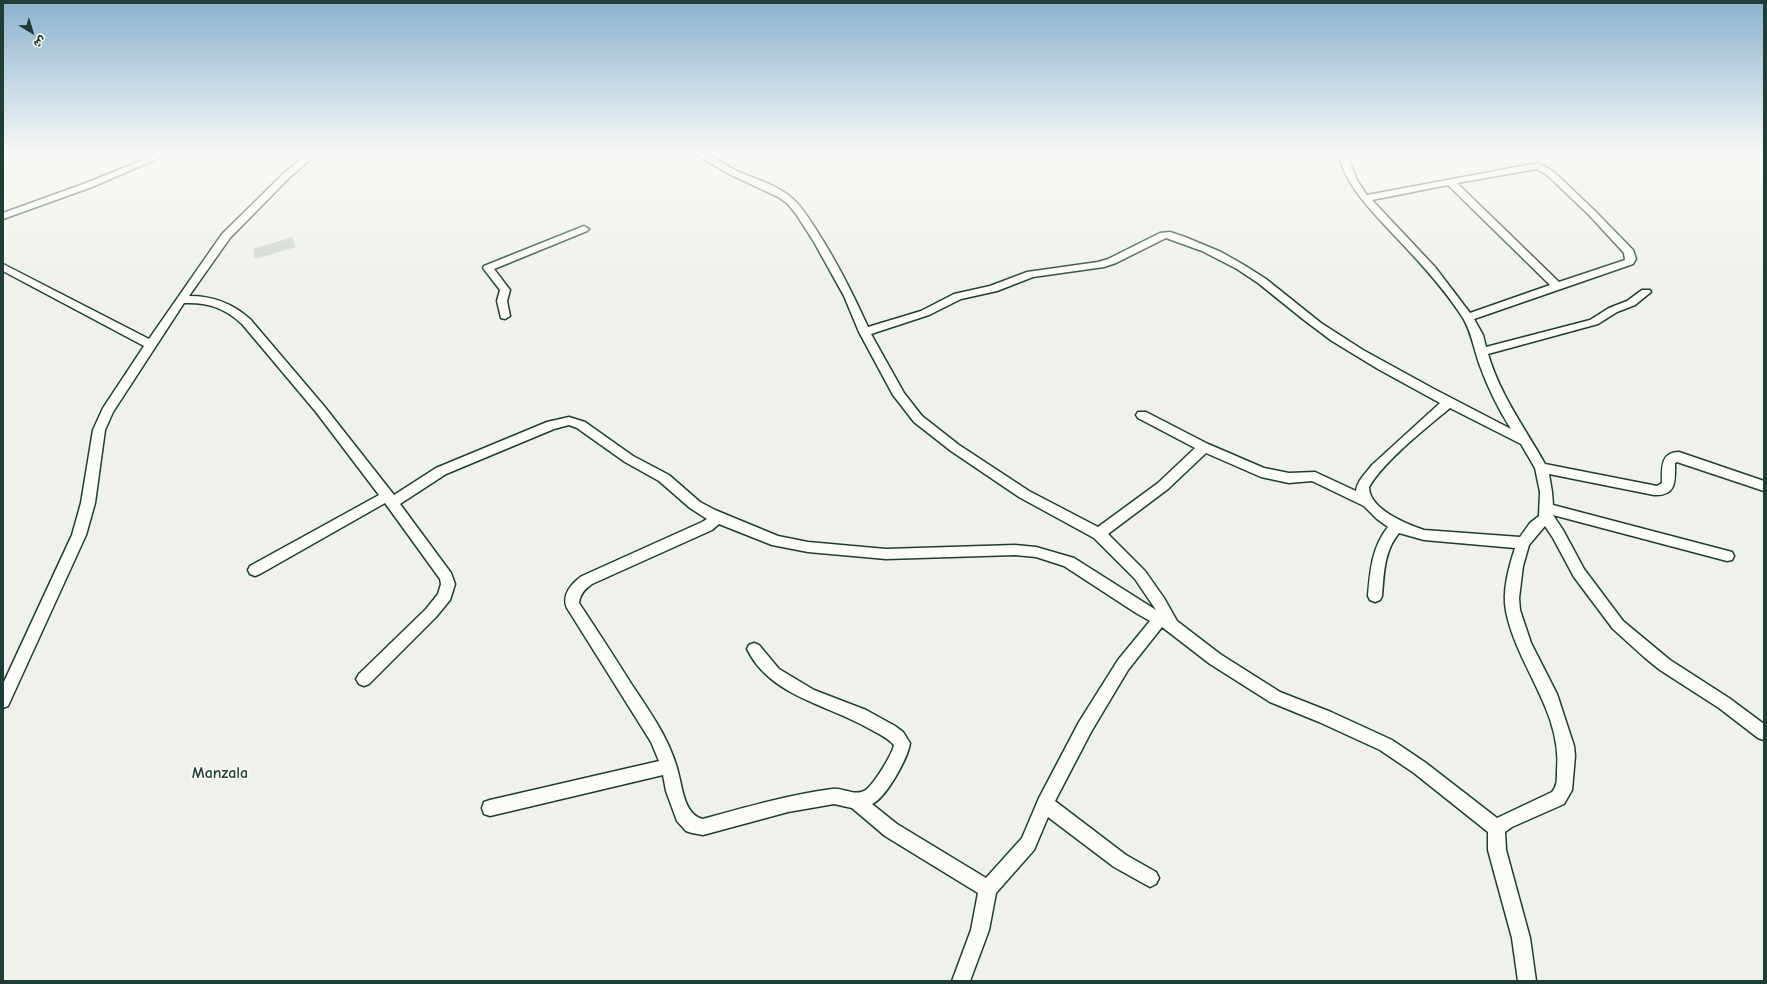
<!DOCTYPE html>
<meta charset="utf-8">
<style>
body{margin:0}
#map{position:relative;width:1767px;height:984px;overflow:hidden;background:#f0f1eb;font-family:"Comic Neue","Playpen Sans Arabic",sans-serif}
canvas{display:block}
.frame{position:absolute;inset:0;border:4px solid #1f3d34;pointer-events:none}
.north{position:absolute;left:12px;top:12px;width:40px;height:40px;-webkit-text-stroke:3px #fdfcf7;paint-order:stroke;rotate:142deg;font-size:11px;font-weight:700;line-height:16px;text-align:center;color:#1f3d34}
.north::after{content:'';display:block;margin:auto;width:14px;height:18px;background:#1f3d34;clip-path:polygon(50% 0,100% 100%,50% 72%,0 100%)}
</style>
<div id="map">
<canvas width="1767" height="984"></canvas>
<div class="frame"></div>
<div class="north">ش</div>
</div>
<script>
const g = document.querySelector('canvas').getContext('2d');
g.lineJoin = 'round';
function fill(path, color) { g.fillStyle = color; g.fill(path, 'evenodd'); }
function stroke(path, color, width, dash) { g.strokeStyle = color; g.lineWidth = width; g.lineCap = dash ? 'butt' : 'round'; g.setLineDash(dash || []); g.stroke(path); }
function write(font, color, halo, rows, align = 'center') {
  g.font = font + ' "Comic Neue",sans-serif'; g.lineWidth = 3; g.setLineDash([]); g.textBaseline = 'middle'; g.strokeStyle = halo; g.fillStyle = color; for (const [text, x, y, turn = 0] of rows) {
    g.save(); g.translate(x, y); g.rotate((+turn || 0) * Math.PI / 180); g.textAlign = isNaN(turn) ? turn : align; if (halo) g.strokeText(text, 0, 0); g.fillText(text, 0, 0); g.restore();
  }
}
fill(new Path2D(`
 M292,237L296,247L255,259L253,249Z`), '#cdd3cd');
const minor = new Path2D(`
 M160,153H171L92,187L3,219V213L86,183Z
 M309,153H318L290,177L230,238L189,296C213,296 232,303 250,319L324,406L394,495L436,468L547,422L569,417L585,422L633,456L669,475L700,502L715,510L778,536L808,542L886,549L1015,545L1036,547L1074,558L1156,610L1135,579L1094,538L1019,497L951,451L914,422L893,395L859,332L844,296L814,242L796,214L787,203L778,197L729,174L697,155L696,153C712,153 722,164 737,171C755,179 778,185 793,199C803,208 810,220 817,231C837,262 853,294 868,327L921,311L954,294L990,286L1027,272L1098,262L1108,259L1160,233L1170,232L1185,237L1221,252L1244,265L1266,279L1321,323L1363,350L1434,389L1511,429C1499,410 1488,388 1480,366C1474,350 1472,333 1463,318C1444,288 1416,258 1391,232C1369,208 1346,186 1338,153H1346L1357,180L1367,195L1538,163L1553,171L1595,211L1633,250L1636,259L1633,264L1474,319L1483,335L1486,347L1590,320L1609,308L1627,301L1642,290H1650L1651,292L1635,305L1617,312L1598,324L1488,354C1500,395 1525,428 1545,464L1657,486L1662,483C1662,469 1660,452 1679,452L1764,481V491L1677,462L1675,463C1675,481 1677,496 1654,495L1549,474L1552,492L1553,505L1732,552L1734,556L1732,560L1727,561L1553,515L1563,530L1584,569L1623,621L1670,660L1729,698L1764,724V740L1758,738L1719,708L1660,670L1644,657L1613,629L1574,577L1553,538L1545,526L1529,545L1523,566L1519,598L1520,610L1531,643L1557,694L1574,746L1575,756L1572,790L1564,804L1512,827L1505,832L1506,850L1530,938L1536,981H1518L1512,938L1488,850V832L1414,773L1380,750L1319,722L1270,702L1210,664L1162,627L1128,670L1091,732L1055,801L1126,855L1156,872L1159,878L1156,884L1150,887L1114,867L1048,817L1034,850L996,893L989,930L970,981H952L971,930L978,893L885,836L852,808L834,804L788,812L703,835L692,833L686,831L677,821L666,791L663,775L490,816L484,814L482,808L484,802L490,800L659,761L651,742L567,608C561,595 572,583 582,576L702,522L707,519L690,508L659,481L625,462L577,428L569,425L554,429L446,474L400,504L451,573L455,584L450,600L436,617L369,684L364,686L359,684L356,679L359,674L426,609L438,594L441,584L440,579L385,503L260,574L255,576L250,574L248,570L250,566L379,495L316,412L242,324C225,308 208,302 184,303L113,412L105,430L95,503L86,535L8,706L3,708V684L72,535L81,503L93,430L103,408L144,346L3,271V264L149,339L222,234L284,173ZM1537,169L1547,175L1589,215L1624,253L1625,260L1559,282L1457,183ZM1448,185L1550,285L1470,313L1435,267L1372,200ZM1166,238L1202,251L1237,269L1258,283L1304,320L1332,341L1378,369L1440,403L1372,465C1366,473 1357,481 1356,491L1315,472L1289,473L1264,468L1208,444L1146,412H1138L1136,415L1138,418L1195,448L1158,483L1098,527L1029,491L959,445L922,416L904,393L871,334L929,315L961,299L997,291L1033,277L1104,267L1116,263ZM1450,408L1521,444L1535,468L1540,492L1539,516L1530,523L1520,537L1424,530C1406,524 1369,509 1369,487C1384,461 1426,428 1450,408ZM1206,453L1261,477L1289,483L1312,481L1364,506L1377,519L1388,527C1372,547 1370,571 1368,596L1370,600L1375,602L1380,600L1382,596C1384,573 1384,551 1399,533L1424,540L1515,548C1509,567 1502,591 1506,611C1517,667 1563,712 1557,772C1557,780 1557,786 1552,792L1497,818L1426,763L1392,740L1331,712L1280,692L1220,654L1177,621L1164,598L1145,571L1108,534L1168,489ZM719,524L772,545L808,552L886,559L1015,555L1036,557L1064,566L1136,613L1150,621L1118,660L1079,722L1039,798L1022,838L986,878L897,824L872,804C886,798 908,758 910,743L903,732L895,726L866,710L814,690L779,669L759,645L754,643L749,645L747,649C770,696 826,704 868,728C877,733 887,737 894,745C892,755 875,782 867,789C856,798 843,787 832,789C788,795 746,807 703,819C687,816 683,794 680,780C673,744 652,715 632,685C615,658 597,630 579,603C580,594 585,589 592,584L712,530Z
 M584,226L589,229L587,231L494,269L510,290L507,301L510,316L505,319L501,318L497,301L500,290L483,268L484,266Z`);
stroke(minor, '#1f3d34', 3);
fill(minor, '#fdfcf7');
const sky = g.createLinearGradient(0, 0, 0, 290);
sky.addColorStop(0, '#8bb1cd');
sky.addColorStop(0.53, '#f8f9f6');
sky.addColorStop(1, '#f8f9f600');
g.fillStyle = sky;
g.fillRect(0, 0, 1767, 290);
write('bold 16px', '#1f3d34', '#fdfcf7', [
 ["Manzala",220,773]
]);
</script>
